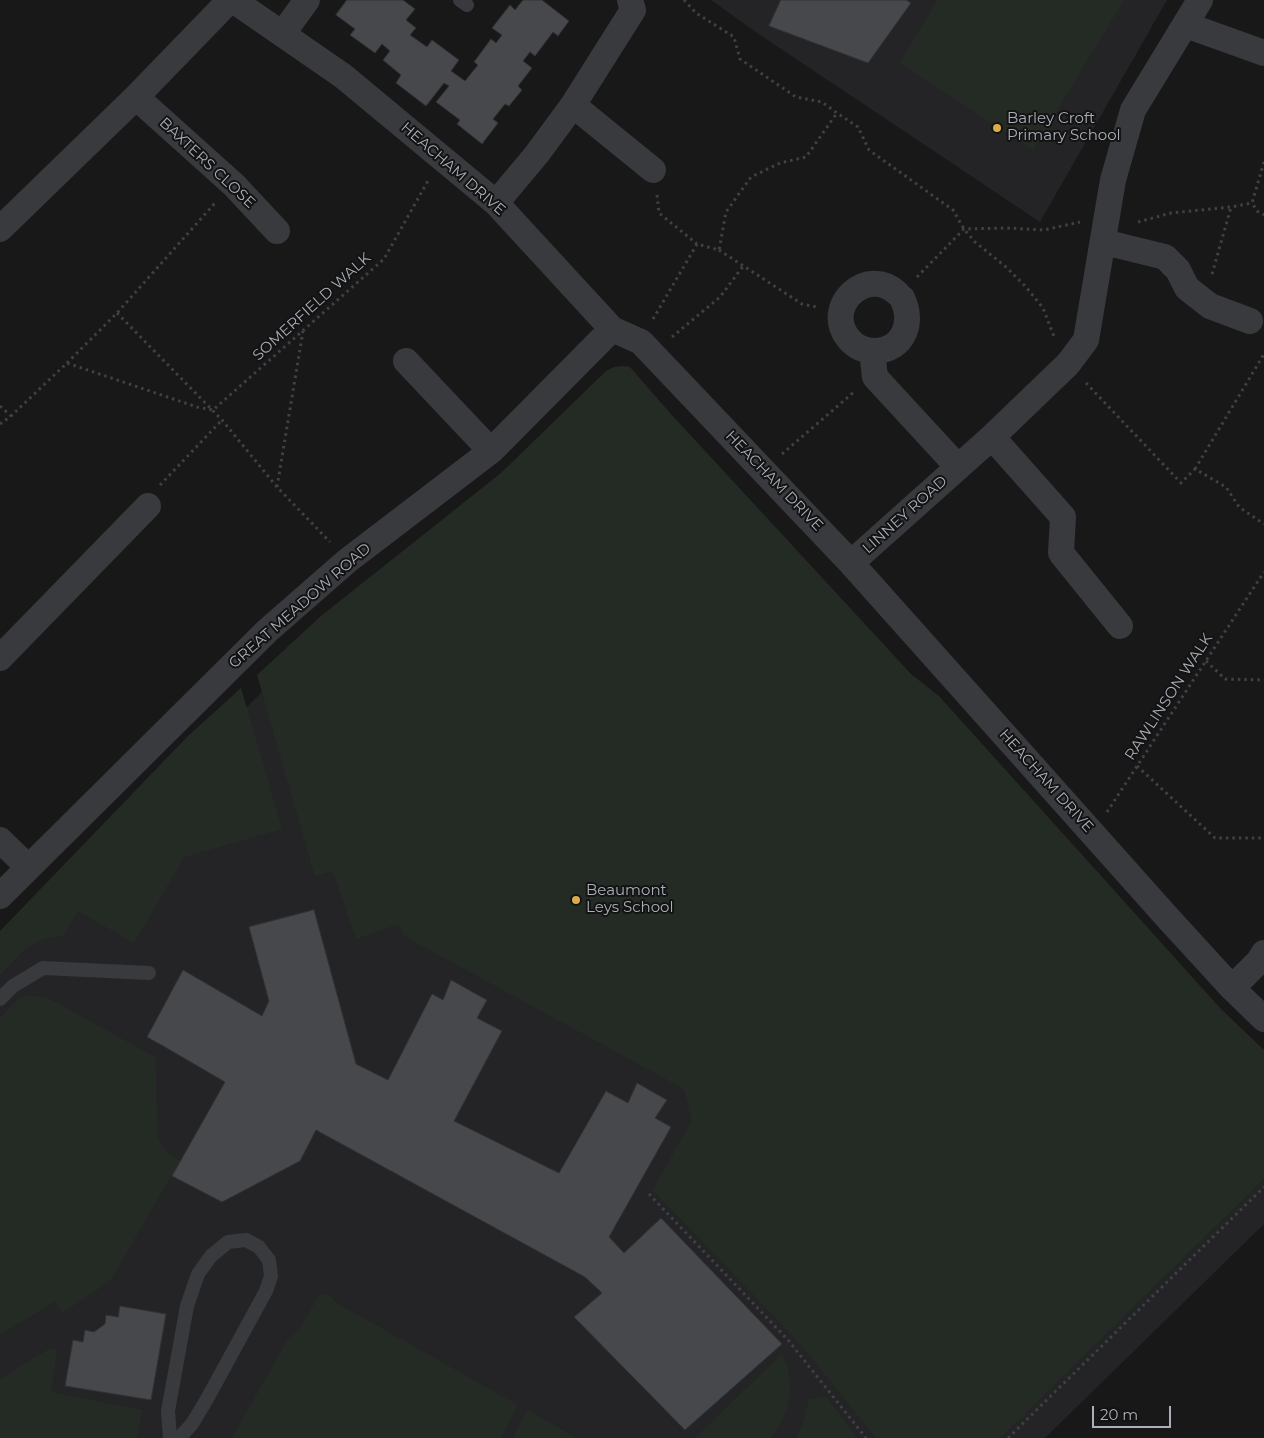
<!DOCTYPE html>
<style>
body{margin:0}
#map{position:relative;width:1264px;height:1438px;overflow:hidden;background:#181819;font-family:Montserrat,sans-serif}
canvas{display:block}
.scale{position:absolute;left:1092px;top:1406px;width:79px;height:22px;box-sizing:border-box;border:2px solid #abafb7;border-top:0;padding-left:6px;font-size:15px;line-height:18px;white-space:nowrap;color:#abafb7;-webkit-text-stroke:4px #131314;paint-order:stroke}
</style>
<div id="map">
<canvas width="1264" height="1438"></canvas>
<div class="scale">20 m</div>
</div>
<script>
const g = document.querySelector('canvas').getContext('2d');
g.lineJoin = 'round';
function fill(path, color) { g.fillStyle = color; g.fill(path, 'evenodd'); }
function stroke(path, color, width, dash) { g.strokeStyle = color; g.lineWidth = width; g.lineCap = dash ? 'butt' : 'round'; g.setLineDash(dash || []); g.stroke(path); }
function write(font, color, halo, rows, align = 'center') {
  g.font = font + ' Montserrat,sans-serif'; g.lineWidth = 4; g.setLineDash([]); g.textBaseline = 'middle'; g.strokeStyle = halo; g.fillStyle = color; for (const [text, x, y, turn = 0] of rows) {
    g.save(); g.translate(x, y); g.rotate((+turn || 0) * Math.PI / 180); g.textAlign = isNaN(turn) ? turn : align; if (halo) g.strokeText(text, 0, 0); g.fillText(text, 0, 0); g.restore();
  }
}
fill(new Path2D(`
 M711,0H1167L1040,222L760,35Z
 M262,692L1264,1071V1224L1045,1438H0V953Z`), '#242426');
fill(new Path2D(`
 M938,0H1124L1033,150L900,63Z
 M622,366L630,367L670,413L911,674L939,696L1221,1009L1264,1050V1178L1000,1438H876L796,1339L653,1190L692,1120L684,1089L404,936L399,924L356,939L333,871L315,876L257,675L321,616L501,473L606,371L614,367Z
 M241,688L282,829L184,857L134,943L78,911L63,936L43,939L27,947L0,975V931L188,736Z
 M27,996L46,997L155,1057L158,1138C162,1150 170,1155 180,1161L110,1281L62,1313L55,1301L0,1335V1018L18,1000Z
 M328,1294L335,1302L518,1405L501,1438H232L288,1339L300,1329L319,1295Z
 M49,1349H57L51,1392L142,1410L137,1438H0V1379Z
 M782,1354C797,1386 790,1411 771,1438H695Z
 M826,1397L857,1438H796L804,1421L809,1399Z
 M528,1410L576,1438H513Z`), '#242b25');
const building = new Path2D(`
 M347,0H403L415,9L406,20L416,28L410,35L427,47L432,40L459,60L451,71L465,81L478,65L474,62L491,39L496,43L502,35L492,28L510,5L515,10L523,0H542L569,21L558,36L553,32L535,56L530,52L523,61L532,68L518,86L522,90L509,106L505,104L493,119L498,123L482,144L457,124L460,120L436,102L449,86L444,83L426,106L396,83L401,75L383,60L390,51L382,44L375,53L350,35L355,29L336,15Z
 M781,0H906L911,3L868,63L769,26Z
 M314,910L356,1064L388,1080L432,994L443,1000L451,980L487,1000L477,1018L502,1031L454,1121L559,1173L606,1091L628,1103L637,1083L667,1100L655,1118L671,1127L609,1237L624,1253L661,1218L782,1344L685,1430L574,1317L602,1293L585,1277L316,1130L300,1161L222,1202L172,1176L225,1082L165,1047L147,1037L183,970L262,1016L269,1001L249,927Z
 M120,1306L166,1314L151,1400L65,1386L73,1340L83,1342L85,1330L94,1332L105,1324L106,1315L118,1317Z`);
fill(building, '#47484b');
stroke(building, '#323235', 1);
stroke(new Path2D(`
 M684,0L696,13L734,37L740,59L796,97L822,102L837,113L858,127L869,150L953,210L964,229L975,242L1006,267L1026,287L1043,308L1055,339
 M1264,162L1252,203L1257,211L1264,215
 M657,195L659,213L697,244
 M1138,222L1171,213L1231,207L1252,203
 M719,250L802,304L817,307
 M1212,274L1231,207
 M917,277L964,229L1007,228L1044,230L1080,222
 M117,313L222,420L277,487L330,542
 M653,319L697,244L719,250L726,212L751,177L780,163L806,157L837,113
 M672,337L720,297L744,265
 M67,363L117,313L215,203
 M1086,383L1181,483L1195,469L1226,487L1239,507L1264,524
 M0,406L11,416
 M0,424L11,416L67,363L197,407L213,410L384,259L429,179
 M782,454L855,391
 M1195,469L1264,354
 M160,485L222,420
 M277,487L303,331
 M1206,661L1225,679L1264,680
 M1137,766L1215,838H1264
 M1107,812L1264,572
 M649,1194L788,1340L866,1438
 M1008,1438L1264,1187`), '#3f4145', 3, [2.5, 4]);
stroke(new Path2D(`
 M460,0L467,5
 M0,999L13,986L43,968L149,973
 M170,1438L168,1411L187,1306L198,1274L211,1256L228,1242L246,1240L259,1247L269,1260L271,1276L266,1291L207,1399L192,1424L179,1438`), '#393a3e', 14);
stroke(new Path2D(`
 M233,0L343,76L496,203L612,329L641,342L851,563L1167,917L1232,988L1264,1019
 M1186,25L1264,53
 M283,33L307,0
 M136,97L234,185L277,231
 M573,105L653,170
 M496,203L537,154L573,105L633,10L630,0
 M0,229L136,97L230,0
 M1104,242L1165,257L1178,270L1187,288L1210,306L1250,321
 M897,293C867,265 823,306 848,338C854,346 864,351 875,351C904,350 914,322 902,298
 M872,351L875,377L958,467
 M406,361L491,451
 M992,437L1063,517L1061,553L1120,626
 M851,563L992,437L1068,364L1086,340L1113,180L1133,110L1200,0
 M0,658L148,506
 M0,840L28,867
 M0,896L267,631L347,561L491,451L612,329
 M1232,988L1259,961L1264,953`), '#393a3e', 26);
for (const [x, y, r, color] of [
 [997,128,5,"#dcab4c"],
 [576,900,5,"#dcab4c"]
]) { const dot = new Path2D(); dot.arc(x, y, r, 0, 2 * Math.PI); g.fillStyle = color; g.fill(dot); stroke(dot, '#131314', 2); }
write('15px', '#abafb7', '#131314', [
 ["Barley Croft",1007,119],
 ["Primary School",1007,136],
 ["Beaumont",586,891],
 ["Leys School",586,908]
], 'left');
write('15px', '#abafb7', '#131314', [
 ["BAXTERS CLOSE",207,163,43],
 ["HEACHAM DRIVE",453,169,41],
 ["SOMERFIELD WALK",312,307,-42],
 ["HEACHAM DRIVE",774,481,46],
 ["LINNEY ROAD",905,515,-42],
 ["GREAT MEADOW ROAD",300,606,-41],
 ["RAWLINSON WALK",1169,697,-57],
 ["HEACHAM DRIVE",1046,781,48]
]);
</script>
